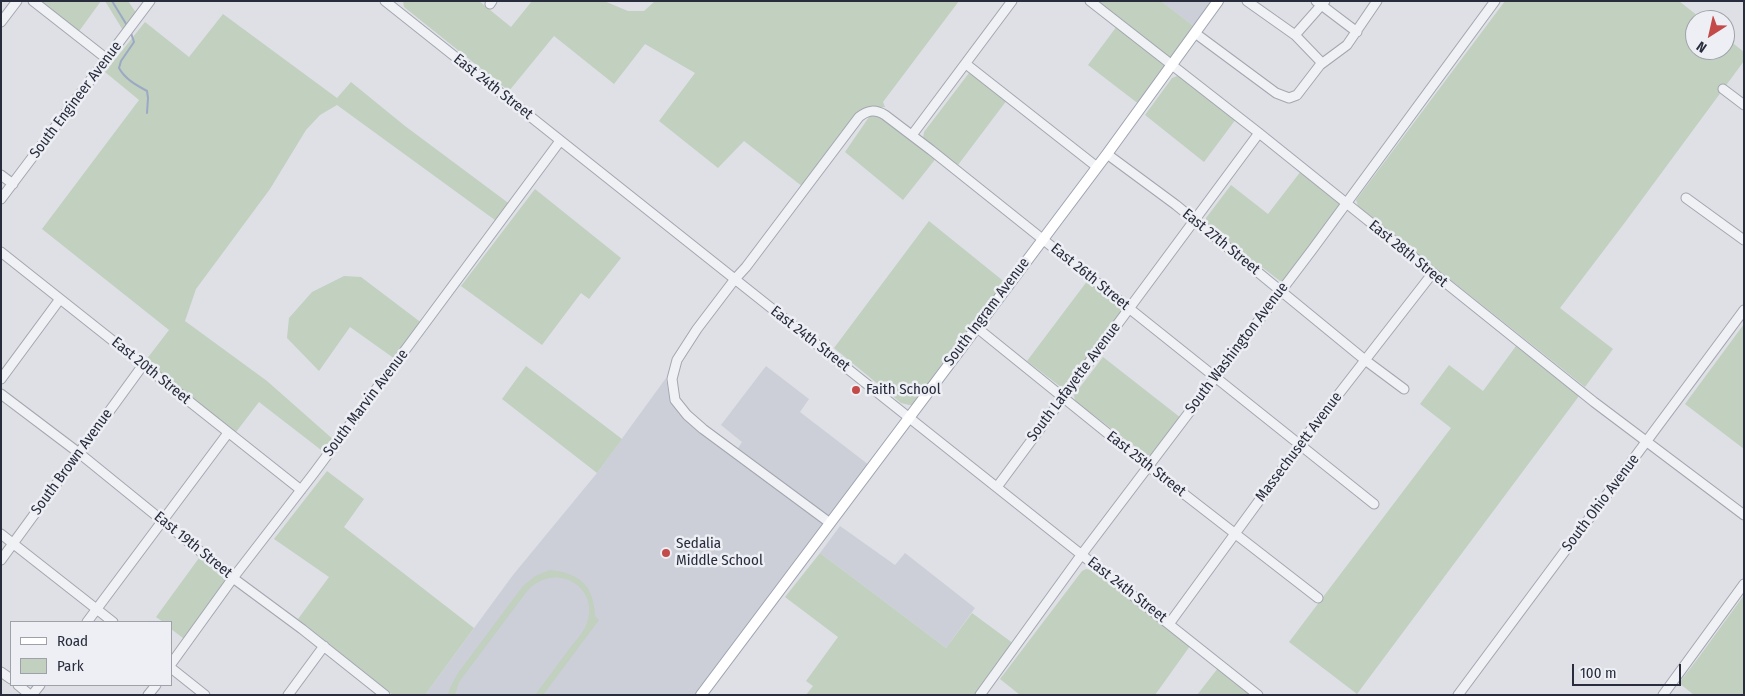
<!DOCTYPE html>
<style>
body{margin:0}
#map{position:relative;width:1745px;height:696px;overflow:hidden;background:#dee0e6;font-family:"Fira Sans Condensed",sans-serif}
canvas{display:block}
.frame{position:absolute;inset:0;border:2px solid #282c3c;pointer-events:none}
.legend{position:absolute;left:10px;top:621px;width:162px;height:65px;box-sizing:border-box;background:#edeff4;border:1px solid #9ea1aa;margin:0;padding:6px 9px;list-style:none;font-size:15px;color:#282c3c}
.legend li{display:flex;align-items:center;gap:10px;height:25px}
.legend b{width:25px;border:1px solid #9ea1aa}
.north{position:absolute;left:1685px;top:10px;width:50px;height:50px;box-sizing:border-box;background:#edeff4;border:1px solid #9ea1aa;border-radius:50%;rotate:215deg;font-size:14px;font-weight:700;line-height:20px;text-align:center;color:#282c3c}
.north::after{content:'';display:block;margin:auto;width:18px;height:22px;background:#c44a4a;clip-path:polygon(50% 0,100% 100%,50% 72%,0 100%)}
.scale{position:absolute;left:1572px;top:664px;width:109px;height:22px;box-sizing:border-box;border:2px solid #282c3c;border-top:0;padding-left:6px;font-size:15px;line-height:18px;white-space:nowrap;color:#282c3c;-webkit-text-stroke:4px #edeff4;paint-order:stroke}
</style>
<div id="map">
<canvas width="1745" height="696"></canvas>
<div class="frame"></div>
<ul class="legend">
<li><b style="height:6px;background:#fff"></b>Road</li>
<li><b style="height:14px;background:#c1d0bf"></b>Park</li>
</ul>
<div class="north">N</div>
<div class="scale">100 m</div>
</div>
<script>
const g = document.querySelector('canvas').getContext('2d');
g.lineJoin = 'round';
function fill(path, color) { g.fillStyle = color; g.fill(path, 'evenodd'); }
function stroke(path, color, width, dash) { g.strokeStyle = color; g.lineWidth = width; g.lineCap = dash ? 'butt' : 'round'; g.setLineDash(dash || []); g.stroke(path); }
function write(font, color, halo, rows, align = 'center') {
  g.font = font + ' "Fira Sans Condensed",sans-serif'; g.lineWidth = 5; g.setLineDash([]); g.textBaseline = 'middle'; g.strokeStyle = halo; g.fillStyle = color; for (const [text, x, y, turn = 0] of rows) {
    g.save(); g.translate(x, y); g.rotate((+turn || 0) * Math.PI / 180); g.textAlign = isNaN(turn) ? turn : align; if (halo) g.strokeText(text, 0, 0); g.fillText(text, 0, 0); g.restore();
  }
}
fill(new Path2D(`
 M1161,1H1216L1196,28Z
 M766,366L809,399L800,412L869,465L829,517L738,448L742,442L721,425Z
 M666,378L669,395L679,414L824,523L695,695H425L513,575L597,473Z
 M840,526L895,565L905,553L975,608L946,648L820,553Z`), '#cccfd8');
fill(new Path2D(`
 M36,1H101L77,34Z
 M105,1H128L137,14L124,32Z
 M403,1H479L511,27L532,1H604L628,11H644L655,1H959L883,102L885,107L872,108L807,190L744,141L718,168L659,121L695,73L645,44L614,84L554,36L509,91L404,7Z
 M1094,1H1161L1196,28L1171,58L1165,55L1123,20L1116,19Z
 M1505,1H1679L1703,20H1695V50H1725V37L1744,52V61L1626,221L1560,308L1613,349L1585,387L1358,206L1356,200Z
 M223,14L337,98L351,82L405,126L511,205L499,223L337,105L320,115L306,130L270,189L196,289L185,321L267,381L335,441L325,453L259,402L233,436L145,364L146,360L169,330L42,229L139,100L105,72L145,22L189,57Z
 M1117,26L1165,64V71L1140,105L1088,65Z
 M969,73H973L1007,100L958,165L923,138L924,132Z
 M1177,76L1182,78L1236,119L1204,162L1145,115L1172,78Z
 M876,113L937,157L903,200L845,152L869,117Z
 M1301,171L1340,203L1339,208L1285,281H1280L1206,224V218L1231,185L1268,214Z
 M535,189L621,258L589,299L581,293L542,345L461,286Z
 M929,221L1007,284L916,405H909L901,403L834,348Z
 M344,276L361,277L423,324L395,359L350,327L319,371L287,338L289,318L312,292Z
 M1088,280L1127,311L1066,391L1027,361Z
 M1744,324V449L1685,404Z
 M1516,346L1579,396L1357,694L1289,642L1451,428L1420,404L1449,365L1483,391Z
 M1103,357L1181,418L1152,455H1146L1075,401L1074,395Z
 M526,366L622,439L597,473L502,399Z
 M327,471L364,499L344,527L474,628L425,695H393L298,619L329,577L274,539Z
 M820,553L946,648L972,613L1014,644L977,695H806L813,686L806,681L838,637L785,597Z
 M199,558L230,584L187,641L171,629V622H163L156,617Z
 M1086,569L1099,572L1190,646L1155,695H1020L1000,679L1082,571Z
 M550,570C580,573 594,586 595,616L599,620L543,695H535C547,679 558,664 570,648C576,640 584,632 587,623C600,587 556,561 528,590L459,682L455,695H448L450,688L458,673L523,586L535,576Z
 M1744,595V695H1694L1679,683L1699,657Z
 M1218,668L1252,695H1197Z`), '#c1d0bf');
stroke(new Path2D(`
 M112,1L128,27
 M131,33L134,42L121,61L119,68C125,79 136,85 147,91L148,98L147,113`), '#9ba9c4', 2);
const minor = new Path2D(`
 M33,1L107,59
 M385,1L1258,695
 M1090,1L1259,133L1594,402L1744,515
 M1247,1L1295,35L1322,63
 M1316,1L1357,32
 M490,4L492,1
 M1,22L17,1
 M1195,33L1276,93L1289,98L1297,95L1320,65L1347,45L1377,1
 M1295,35L1325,1
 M966,64L1097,167
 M1723,89L1744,105
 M912,135L1012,1
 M1107,154L1176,205L1365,360L1404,389
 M1,175L13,184
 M1686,198L1744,240
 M1,199L150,1
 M1,252L301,490
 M976,327L1148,466L1318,598
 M1,379L60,299
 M1,394L79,453L233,578L302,629L385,695
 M997,487L1259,133
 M830,523L703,429L687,415L675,400L672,379L677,360L697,329L735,279L746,267L859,117C868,110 875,109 885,115L931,150L1374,504
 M1,534L113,622
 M1,560L143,365
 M87,622L228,433
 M1169,624L1310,431L1432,274
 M171,664L233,578L314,473L560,141
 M171,668L205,695
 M1,672L11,679
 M18,685L30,695
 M32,695L40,685
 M148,695L156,685
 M288,695L324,646
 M980,695L1082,554L1312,250L1495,1
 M1458,695L1744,310
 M1663,695L1744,584`);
const major = new Path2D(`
 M701,695L1107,154L1218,1`);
stroke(minor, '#a4a6b0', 11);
stroke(major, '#9ea3b1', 12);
stroke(minor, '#f0f1f5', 9);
stroke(major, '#fff', 10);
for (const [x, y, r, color] of [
 [856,390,5,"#c44a4a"],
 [666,553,5,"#c44a4a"]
]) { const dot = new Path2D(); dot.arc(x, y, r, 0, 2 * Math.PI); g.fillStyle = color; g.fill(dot); stroke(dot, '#edeff4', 2); }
write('15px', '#282c3c', '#edeff4', [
 ["East 24th Street",493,87,38],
 ["South Engineer Avenue",76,100,-53],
 ["East 27th Street",1221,242,39],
 ["East 28th Street",1408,254,39],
 ["East 26th Street",1090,277,39],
 ["South Ingram Avenue",987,312,-53],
 ["East 24th Street",810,339,38],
 ["South Washington Avenue",1237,348,-53],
 ["East 20th Street",151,371,39],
 ["South Lafayette Avenue",1074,382,-53],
 ["South Marvin Avenue",366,403,-53],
 ["Massechusett Avenue",1299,447,-53],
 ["South Brown Avenue",72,462,-54],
 ["East 25th Street",1146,464,38],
 ["South Ohio Avenue",1601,503,-53],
 ["East 19th Street",193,545,39],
 ["East 24th Street",1127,590,38]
]);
write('15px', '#282c3c', '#edeff4', [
 ["Faith School",866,390],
 ["Sedalia",676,544],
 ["Middle School",676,561]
], 'left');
</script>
